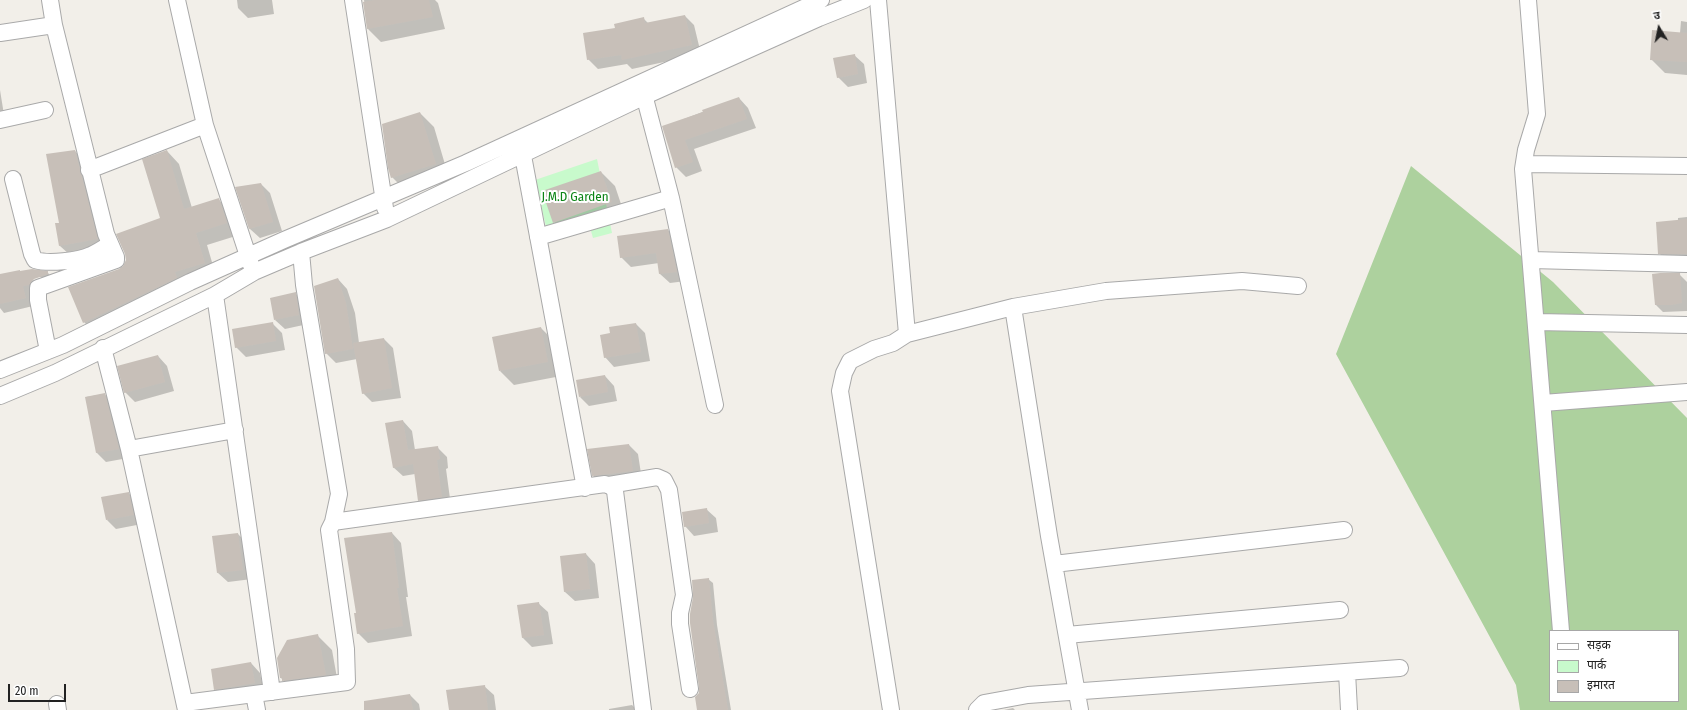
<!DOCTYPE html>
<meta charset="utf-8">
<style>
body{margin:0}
#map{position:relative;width:1687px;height:710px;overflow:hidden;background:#f2efe9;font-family:"Fira Sans Condensed","Noto Sans Devanagari",sans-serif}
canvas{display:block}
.legend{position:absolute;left:1549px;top:630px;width:130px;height:72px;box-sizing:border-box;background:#fff;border:1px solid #a7a7a7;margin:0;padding:5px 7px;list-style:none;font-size:12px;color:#222}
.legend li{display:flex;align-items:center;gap:8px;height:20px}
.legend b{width:20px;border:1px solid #a7a7a7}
.north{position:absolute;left:1639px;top:8px;width:40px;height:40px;-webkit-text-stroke:3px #fff;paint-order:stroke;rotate:350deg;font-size:11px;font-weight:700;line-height:16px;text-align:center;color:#222}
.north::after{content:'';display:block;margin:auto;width:14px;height:18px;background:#222;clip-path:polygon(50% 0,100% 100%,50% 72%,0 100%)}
.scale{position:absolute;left:8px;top:684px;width:58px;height:18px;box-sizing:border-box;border:2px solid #222;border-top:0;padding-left:5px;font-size:12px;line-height:14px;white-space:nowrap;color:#222;-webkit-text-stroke:3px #fff;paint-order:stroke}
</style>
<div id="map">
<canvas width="1687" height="710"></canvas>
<ul class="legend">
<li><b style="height:5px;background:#fff"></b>सड़क</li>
<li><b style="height:11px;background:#c8facc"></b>पार्क</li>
<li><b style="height:11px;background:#c7bfb8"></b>इमारत</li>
</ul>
<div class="north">उ</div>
<div class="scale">20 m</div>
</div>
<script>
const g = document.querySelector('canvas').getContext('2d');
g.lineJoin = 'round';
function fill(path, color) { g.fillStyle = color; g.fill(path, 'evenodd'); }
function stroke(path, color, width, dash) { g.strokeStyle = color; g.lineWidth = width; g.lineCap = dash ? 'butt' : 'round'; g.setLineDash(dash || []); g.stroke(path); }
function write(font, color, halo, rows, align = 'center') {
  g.font = font + ' "Fira Sans Condensed",sans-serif'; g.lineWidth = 4; g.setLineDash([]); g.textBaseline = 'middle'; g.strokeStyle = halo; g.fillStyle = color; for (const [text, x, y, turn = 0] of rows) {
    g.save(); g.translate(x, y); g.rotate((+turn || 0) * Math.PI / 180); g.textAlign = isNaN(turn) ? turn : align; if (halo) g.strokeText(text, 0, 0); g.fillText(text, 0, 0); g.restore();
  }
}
fill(new Path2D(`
 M1411,166L1553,282L1687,418V710H1520L1516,685L1336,354ZM1550,631H1678V701H1550Z`), '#add19e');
fill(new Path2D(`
 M597,159L612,233L593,238L589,224L548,235L535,180Z`), '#c8facc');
fill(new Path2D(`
 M237,0H272L274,14L248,18L238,8Z
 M364,0H435L438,3L445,29L381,42L368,29Z
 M685,16L694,25L701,54L632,69L627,64L598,69L588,59L616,29L643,18L649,24Z
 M1681,21L1687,22V75L1665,73L1651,59L1680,33Z
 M854,55L864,64L867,83L848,87L838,77Z
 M0,90L5,121L0,126Z
 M739,98L748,108L756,128L694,149L702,171L686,177L676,167L663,127Z
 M420,113L434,127L449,178L406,191L392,177Z
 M75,151L84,161L107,248L70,255L60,246V223Z
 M167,151L179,164L192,208L219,200L231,212L239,235L207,245L216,276L96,334L84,322L120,270L124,266L161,218Z
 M601,172L615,186L625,216L568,236L554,222Z
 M261,184L270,193L282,231L260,238L250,229L237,188Z
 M1687,217V263H1669L1659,253L1678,221V218Z
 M668,230L677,239L686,281L670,283L660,274L659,263L631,267L621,257Z
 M21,272H47L55,280L33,306L4,313L0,308V275ZM38,277H43L30,282L29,280Z
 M1679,274L1687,282V311L1663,312L1656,305Z
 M338,279L347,289L355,313L359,343L384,339L393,348L401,398L372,402L363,393L357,359L336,363L326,353Z
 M295,293L305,303L308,324L285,329L275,320Z
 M272,323L282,333L285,350L246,357L236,347Z
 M636,324L645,333L650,361L614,367L605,357Z
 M541,328L555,342L561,376L514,385L500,371Z
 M158,356L167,366L174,391L135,402L125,392Z
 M605,376L614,386L617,401L589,406L580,397Z
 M104,394L114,403L128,458L106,462L97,453L86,397Z
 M403,421L412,431L415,450L437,447L447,457L448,468L446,469L451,506L428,510L419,500L415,474L403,476L393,467Z
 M629,445L638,454L642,480L603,485L593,476Z
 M128,493L138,502L142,524L116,529L107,520Z
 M706,509L716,518L718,532L694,536L685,526Z
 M392,533L401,543L408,597H406L412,636L368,643L358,633Z
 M238,534L247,543L252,579L228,582L218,573Z
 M586,554L595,564L599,598L575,601L565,592L561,557Z
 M708,579L713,583L717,625L731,710H698Z
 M538,603L548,612L553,644L532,647L523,638L518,606Z
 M318,636L332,650L339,689L297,694L281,678Z
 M251,663L260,673L264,692L224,698L215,689Z
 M484,686L494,695L496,710H450Z
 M410,695L419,704L420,710H394Z
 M632,705L637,710H609V709Z
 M1013,708L1015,710H1004Z`), '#0003');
fill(new Path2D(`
 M374,0H429L433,17L367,29L363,2Z
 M685,15L692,45L622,60L621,55L587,60L583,33L615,28L614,24L644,17L645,23Z
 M1652,30L1687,33V62L1650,60Z
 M855,54L858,74L837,78L833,58Z
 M739,97L747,119L685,140L693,162L675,168L662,126L703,112L702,110Z
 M420,112L436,164L391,178L388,168L382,124Z
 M75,150L98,239L59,246L55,223H59L46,154Z
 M167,150L184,209L219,198L227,223L196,233L205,263L175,272L177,278L83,323L68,287L119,269L123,266L126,260L125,254L116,234L160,218L142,159Z
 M601,171L612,202L553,223L542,191Z
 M261,183L273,222L249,229L235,187Z
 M1687,219V254H1658L1656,222Z
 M668,229L677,272L659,274L656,253L620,258L617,236Z
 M32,269L48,271V274L34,279L29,285L23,286L26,298L0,304V274L20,270V271Z
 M1660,273H1680L1682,303L1671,305H1655L1652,274Z
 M338,278L346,303L353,349L325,354L314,286Z
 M296,292L299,315L274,320L270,298Z
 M273,322L276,341L235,348L232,329Z
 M636,323L641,352L604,358L600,335L610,333L609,327Z
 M541,327L548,362L499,371L492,337Z
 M384,338L392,388L362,394L353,343Z
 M158,355L165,382L124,393L117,366Z
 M605,375L608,392L579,397L576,380Z
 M105,393L119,449L96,453L85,397Z
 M403,420L408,450L438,446L440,459L437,460L442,497L418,501L413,464L393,468L385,423Z
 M629,444L633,471L592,476L587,449Z
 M129,492L134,515L106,520L101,497Z
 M707,508L709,523L684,527L682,512Z
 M392,532L399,588H397L403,626L357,634L354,613H356L344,538Z
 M238,533L243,570L217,573L212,536Z
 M586,553L590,589L564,592L560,556Z
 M709,578L713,620L728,710H697L695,697L699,693V688L690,623V614L693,597L692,580Z
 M539,602L544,635L522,638L517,605Z
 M318,634L326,675L282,681V678H280L277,658L287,640Z
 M251,662L255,683L214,690L211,669Z
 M485,685L488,710H449L446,690Z
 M410,694L413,710H364V701Z`), '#c7bfb8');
const street = new Path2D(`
 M177,0L205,125L251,265
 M353,0L385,208
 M878,0L907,334
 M1528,0L1537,114L1526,150L1523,169L1561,631
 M0,33L54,25
 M642,87L671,198L715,405
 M0,120L45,110
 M521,145L585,488
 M1524,164L1687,166
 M89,170L205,125
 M13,179L32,254L35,260C48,264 79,261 91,255C98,252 104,248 110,244
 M538,237L671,198
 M1531,260L1687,264
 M215,295L272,692
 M1013,307L1049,536L1080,710
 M1537,322L1687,325
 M103,348L129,449L186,710
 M48,351L38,300V288L116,260V257L106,234L54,25L50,0
 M0,370L63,345L190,282L284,240L466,163L821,0
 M0,396L55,373L215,295L254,272L301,252L387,219L645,96L819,18L864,0
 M1543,403L1687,392
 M129,449L235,430
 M609,485L657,477L664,480L669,490L684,595L680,613V624L690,689
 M333,522L605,484L612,487L615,491L643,710
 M1054,564L1344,530
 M1067,635L1340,610
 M1347,672L1349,710
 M254,694L257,710
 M185,703L347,682L346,649L329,530L333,522L339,494L304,285L301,252
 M57,704L58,710
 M891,710L840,391L844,373L850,361L874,349L893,343L907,334L1013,307L1106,291L1242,281L1298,286
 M977,710L984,703L1028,695L1400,668`);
stroke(street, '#a9a9a9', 18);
stroke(street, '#fff', 16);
write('13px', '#0c8416', '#fff', [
 ["J.M.D Garden",575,197]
]);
</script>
